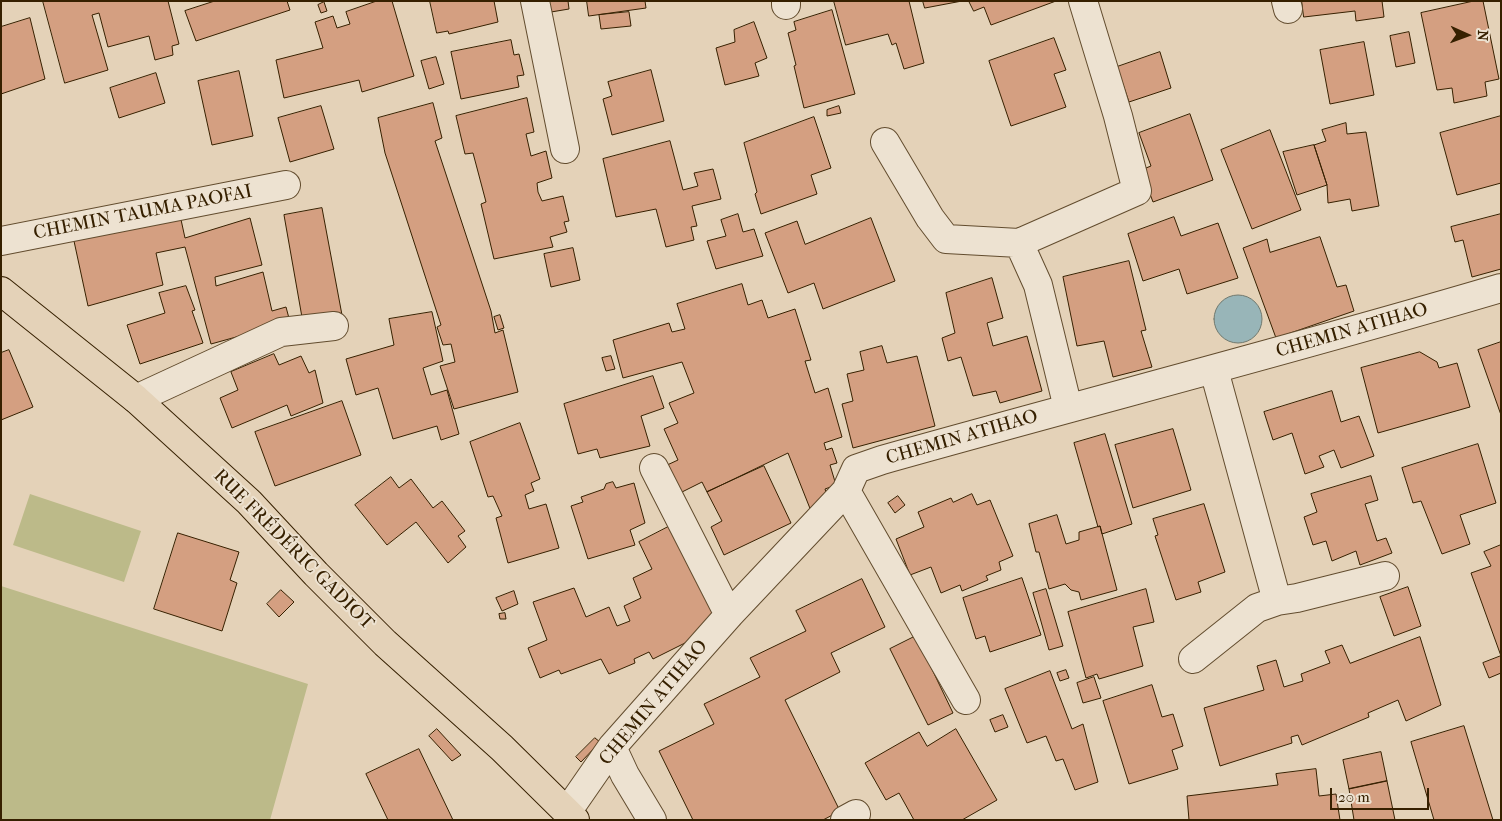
<!DOCTYPE html>
<meta charset="utf-8">
<style>
body{margin:0}
#map{position:relative;width:1502px;height:821px;overflow:hidden;background:#e4d2b8;font-family:"IM FELL French Canon",serif}
canvas{display:block}
.frame{position:absolute;inset:0;border:2px solid #362000;pointer-events:none}
.north{position:absolute;left:1442px;top:10px;width:50px;height:50px;-webkit-text-stroke:4px #ede2d1;paint-order:stroke;rotate:92deg;font-size:14px;font-weight:700;line-height:20px;text-align:center;color:#362000}
.north::after{content:'';display:block;margin:auto;width:18px;height:22px;background:#362000;clip-path:polygon(50% 0,100% 100%,50% 72%,0 100%)}
.scale{position:absolute;left:1330px;top:788px;width:99px;height:22px;box-sizing:border-box;border:2px solid #362000;border-top:0;padding-left:6px;font-size:15px;line-height:18px;white-space:nowrap;color:#362000;-webkit-text-stroke:4px #ede2d1;paint-order:stroke}
</style>
<div id="map">
<canvas width="1502" height="821"></canvas>
<div class="frame"></div>
<div class="north">N</div>
<div class="scale">20 m</div>
</div>
<script>
const g = document.querySelector('canvas').getContext('2d');
g.lineJoin = 'round';
function fill(path, color) { g.fillStyle = color; g.fill(path, 'evenodd'); }
function stroke(path, color, width, dash) { g.strokeStyle = color; g.lineWidth = width; g.lineCap = dash ? 'butt' : 'round'; g.setLineDash(dash || []); g.stroke(path); }
function write(font, color, halo, rows, align = 'center') {
  g.font = font + ' "IM FELL French Canon",serif'; g.lineWidth = 4; g.setLineDash([]); g.textBaseline = 'middle'; g.strokeStyle = halo; g.fillStyle = color; for (const [text, x, y, turn = 0] of rows) {
    g.save(); g.translate(x, y); g.rotate((+turn || 0) * Math.PI / 180); g.textAlign = isNaN(turn) ? turn : align; if (halo) g.strokeText(text, 0, 0); g.fillText(text, 0, 0); g.restore();
  }
}
fill(new Path2D(`
 M30,494L141,531L124,582L13,545Z
 M1,586L308,684L270,820H1Z`), '#bcba89');
const water = new Path2D(`
 M1214 319a24 24 0 1 1 48 0a24 24 0 1 1-48 0Z`);
fill(water, '#98b5b8');
stroke(water, '#71796e', 1);
const building = new Path2D(`
 M43,1H168L179,44L172,46L173,55L155,60L149,36L108,47L99,13L92,15L108,70L65,83Z
 M215,1H287L290,10L196,41L185,11Z
 M377,1H392L414,76L362,92L359,80L284,98L276,60L323,48L315,22L333,16L337,28L350,24L346,12Z
 M430,1H494L498,22L449,34L448,31L437,33Z
 M549,1H568L569,9L551,12Z
 M587,1H645L646,8L589,16Z
 M834,1H909L924,63L904,69L896,43L892,45L888,34L846,45Z
 M923,1H962L925,8Z
 M969,1H1056L991,25L984,7L974,11Z
 M1302,1H1382L1384,17L1356,21L1355,11L1304,17Z
 M1474,1H1483L1499,79L1485,82L1487,96L1454,103L1452,88L1437,90L1421,13Z
 M324,2L327,11L321,13L318,5Z
 M832,10L855,94L804,108L794,66L796,65L788,33L796,30L794,22Z
 M629,12L631,26L601,29L599,15Z
 M30,18L45,79L1,94V27Z
 M754,22L767,58L755,63L759,76L725,85L716,48L735,42L734,30Z
 M1409,32L1415,63L1396,67L1390,36Z
 M1054,38L1066,70L1054,74L1066,107L1011,126L989,61Z
 M511,40L514,55L519,54L524,75L517,76L519,87L461,99L451,52Z
 M1364,42L1374,95L1330,104L1320,50Z
 M1160,52L1171,88L1129,102L1117,67Z
 M436,57L444,84L429,89L421,61Z
 M651,70L664,121L612,135L603,99L612,96L608,82Z
 M239,71L253,136L212,145L198,81Z
 M156,73L165,103L119,118L110,88Z
 M527,98L534,132L526,134L531,156L546,151L552,178L537,183L538,192L542,201L563,196L569,221L564,222L567,232L550,237L553,247L494,259L481,204L486,202L473,153L465,154L456,116Z
 M433,103L442,138L435,141L491,311L495,333L503,330L518,392L454,409L440,366L455,362L451,344L443,345L437,327L441,325L385,153L378,118Z
 M321,106L334,149L290,162L278,118Z
 M839,106L841,113L827,116V110Z
 M1190,114L1213,180L1153,202L1141,170L1151,166L1139,133Z
 M1501,116V183L1457,195L1440,133Z
 M814,117L831,168L811,175L817,194L761,214L755,194L757,192L744,143Z
 M1346,123L1347,134L1366,132L1379,206L1352,211L1350,199L1328,203L1327,185L1314,145L1326,141L1322,130Z
 M1270,130L1301,210L1252,229L1221,150Z
 M670,141L683,190L698,186L694,173L713,169L721,199L692,206L697,226L691,227L694,240L666,247L656,209L616,217L603,159Z
 M1314,145L1327,185L1297,195L1283,152Z
 M322,208L342,315L303,323L284,215Z
 M738,214L743,232L754,229L763,256L716,269L707,241L726,236L721,220Z
 M1501,214V269L1472,277L1463,240L1455,242L1451,227Z
 M180,215L185,238L250,218L262,265L215,277L216,286L263,272L272,311L286,307L290,322L211,344L185,247L156,253L163,285L88,306L74,241Z
 M1174,217L1181,236L1218,223L1238,278L1187,294L1179,269L1143,281L1128,234Z
 M871,218L895,281L823,309L814,283L788,293L765,233L797,221L805,244Z
 M1320,237L1337,287L1346,285L1354,311L1276,338L1243,248L1267,239L1270,252Z
 M573,248L580,280L551,287L544,254Z
 M1129,261L1146,330L1141,331L1152,367L1113,377L1104,341L1077,346L1063,277Z
 M992,278L1003,318L987,323L993,346L1027,336L1042,391L1000,403L996,391L973,396L961,357L948,361L942,338L955,333L946,293Z
 M742,284L748,305L762,300L768,318L795,309L811,360L805,361L815,393L828,388L842,437L824,443L826,450L832,448L837,463L830,465L836,485L825,489L830,505L811,511L788,453L707,492L702,482L678,494L665,466L678,460L664,429L678,423L669,403L694,393L682,362L623,378L613,340L669,323L672,332L685,329L677,304Z
 M186,286L195,310L192,311L203,343L140,364L127,325L165,313L159,293Z
 M432,312L443,361L423,368L431,395L447,390L459,434L441,440L437,426L393,439L378,388L356,395L346,359L394,345L389,319Z
 M500,315L504,328L498,330L494,317Z
 M1501,342V415L1478,350Z
 M882,346L887,363L917,356L935,426L853,448L842,404L853,401L847,374L864,370L860,352Z
 M9,350L33,407L1,420V353Z
 M1420,352L1437,362L1439,368L1457,363L1470,407L1378,433L1361,368Z
 M274,354L279,365L301,356L309,373L315,370L323,403L291,416L287,405L232,428L220,398L238,390L231,372Z
 M611,356L615,369L606,371L602,358Z
 M653,376L664,408L641,416L650,446L600,458L597,449L578,454L564,404Z
 M1332,391L1341,422L1359,416L1374,456L1341,468L1334,450L1319,456L1324,467L1305,474L1292,433L1273,440L1264,412Z
 M342,401L361,455L275,486L255,432Z
 M520,423L540,479L531,483L534,491L525,495L529,509L546,504L559,548L508,563L496,518L502,516L493,496L488,497L470,442Z
 M1173,429L1191,490L1133,508L1115,445Z
 M1105,434L1132,524L1102,534L1100,526L1098,527L1074,443Z
 M1478,444L1496,503L1460,515L1470,544L1442,554L1421,501L1413,503L1402,468Z
 M764,466L791,523L724,555L711,527L722,521L707,492Z
 M1371,476L1378,500L1365,504L1377,541L1386,538L1392,553L1360,565L1356,551L1332,561L1326,541L1313,545L1304,517L1317,512L1311,494Z
 M391,477L399,488L411,479L433,508L442,501L465,531L458,536L466,547L448,563L416,522L387,545L355,505Z
 M613,482L616,488L634,483L645,523L630,530L635,545L588,559L571,506L583,502L581,497L604,489L606,484Z
 M972,494L977,505L990,500L1013,556L999,562L1001,570L986,576L988,580L962,591L960,585L941,593L931,567L910,575L896,539L924,527L918,512L951,498L953,502Z
 M898,496L905,505L895,513L888,503Z
 M1204,504L1225,572L1198,582L1201,592L1176,600L1155,536L1158,535L1153,519Z
 M1057,515L1066,544L1079,540V532L1100,526L1117,590L1081,600L1079,592L1071,590L1065,584L1049,589L1039,552H1036L1029,524Z
 M672,525L719,622L699,636L653,659L649,652L634,659L635,663L609,674L601,659L561,674L559,670L540,678L528,648L547,640L533,602L574,588L586,617L609,607L617,626L630,621L624,606L641,598L633,578L652,569L639,542Z
 M178,533L239,552L230,580L237,583L222,631L154,609Z
 M1501,545V656L1471,573L1491,566L1484,552Z
 M1022,578L1041,635L990,652L985,636L976,639L963,598Z
 M862,579L885,627L831,653L840,672L785,700L840,811L823,820H693L659,751L714,724L704,704L760,677L750,658L806,631L796,611Z
 M1408,587L1421,626L1394,636L1380,597Z
 M1046,589L1063,646L1049,650L1033,593Z
 M1146,589L1154,622L1133,627L1143,666L1099,679L1097,674L1086,678L1068,612Z
 M281,590L294,602L279,617L267,604Z
 M514,591L518,604L502,611L496,598Z
 M505,613L506,619H500L499,614Z
 M916,636L953,713L928,725L890,649Z
 M1420,637L1441,705L1406,721L1398,700L1368,713L1369,717L1302,745L1298,735L1291,737L1292,743L1220,766L1204,708L1264,690L1257,666L1276,660L1284,687L1303,681L1301,674L1330,663L1325,651L1342,645L1350,663Z
 M1501,656V673L1489,678L1483,663Z
 M1066,670L1069,678L1060,681L1057,673Z
 M1050,671L1072,729L1083,724L1098,782L1075,790L1063,759L1056,761L1046,736L1027,743L1005,689Z
 M1094,677L1101,698L1083,703L1077,683Z
 M1152,685L1162,717L1173,714L1183,746L1172,750L1178,769L1129,784L1103,701Z
 M1003,715L1008,727L995,732L990,720Z
 M1464,726L1493,820H1434L1411,742Z
 M437,729L461,755L452,761L429,736Z
 M956,729L997,800L962,820H914L899,793L886,800L865,763L919,732L927,746Z
 M595,738L600,742L581,762L576,757Z
 M419,749L453,820H388L366,774Z
 M1381,752L1387,781L1349,789L1343,760Z
 M1316,769L1319,796L1336,794L1340,820H1189L1187,796L1278,785L1276,774Z
 M1387,781L1395,820H1354L1349,789Z`);
fill(building, '#d49f81');
stroke(building, '#362000', 1);
const minor = new Path2D(`
 M535,1L565,149
 M786,1V5
 M1286,1L1288,9
 M885,142L930,218L946,239L1019,243L1038,285L1068,408
 M1,241L286,185
 M1019,243L1137,191L1118,116L1083,1
 M1214,370L1277,601
 M136,399L281,332L334,326
 M654,468L729,615
 M846,491L966,700
 M1193,659L1257,608L1277,601L1297,598L1385,576
 M612,747L625,775L652,820
 M567,812L612,747L729,615L846,491L856,469L882,460C1088,402 1295,349 1501,288
 M845,820L856,814`);
const major = new Path2D(`
 M1,291L136,399L249,502L316,574L385,643L502,748L575,820`);
stroke(minor, '#624c2e', 30);
stroke(major, '#362000', 30);
stroke(minor, '#ede2d1', 28);
stroke(major, '#e4d2b8', 28);
write('19px', '#362000', '#ede2d1', [
 ["CHEMIN TAUMA PAOFAI",143,213,-11],
 ["CHEMIN ATIHAO",1352,331,-16],
 ["CHEMIN ATIHAO",962,438,-16],
 ["RUE FRÉDÉRIC GADIOT",293,550,45],
 ["CHEMIN ATIHAO",654,703,-50]
]);
</script>
